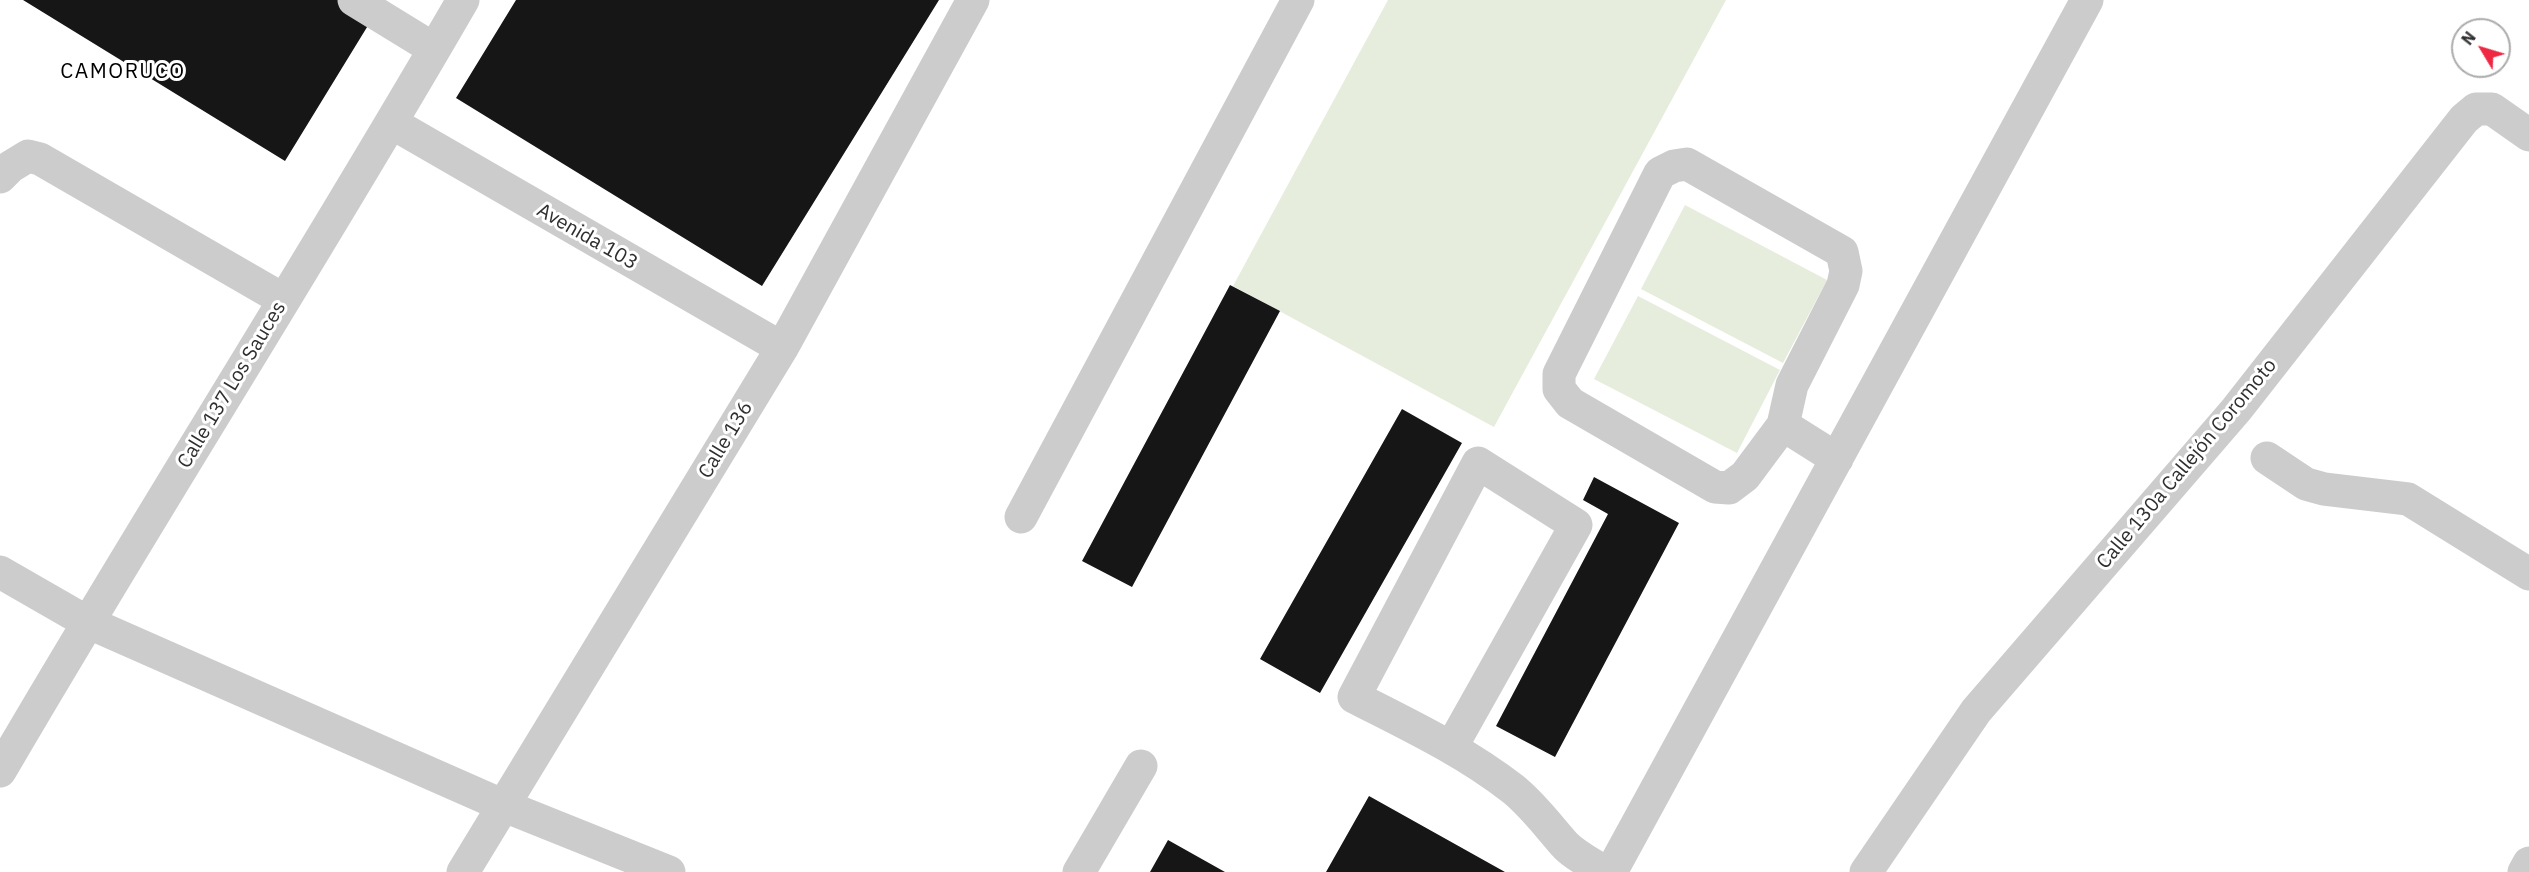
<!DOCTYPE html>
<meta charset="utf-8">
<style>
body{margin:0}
#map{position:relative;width:2529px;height:872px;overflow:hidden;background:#fff;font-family:"IBM Plex Sans",sans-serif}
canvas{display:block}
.north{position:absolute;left:2451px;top:18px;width:60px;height:60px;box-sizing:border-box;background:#fff;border:2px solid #acacac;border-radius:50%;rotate:308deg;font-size:16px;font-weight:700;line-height:24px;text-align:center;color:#2f2f2f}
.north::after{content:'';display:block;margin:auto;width:21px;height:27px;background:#ef2742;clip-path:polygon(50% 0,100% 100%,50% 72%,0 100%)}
</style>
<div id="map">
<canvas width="2529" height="872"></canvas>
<div class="north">N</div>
</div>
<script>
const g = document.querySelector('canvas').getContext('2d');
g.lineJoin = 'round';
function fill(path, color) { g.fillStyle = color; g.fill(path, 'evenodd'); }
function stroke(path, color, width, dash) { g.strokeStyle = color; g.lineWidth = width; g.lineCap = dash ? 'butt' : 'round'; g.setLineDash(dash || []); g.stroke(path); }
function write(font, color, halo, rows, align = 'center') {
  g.font = font + ' "IBM Plex Sans",sans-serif'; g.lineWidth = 6; g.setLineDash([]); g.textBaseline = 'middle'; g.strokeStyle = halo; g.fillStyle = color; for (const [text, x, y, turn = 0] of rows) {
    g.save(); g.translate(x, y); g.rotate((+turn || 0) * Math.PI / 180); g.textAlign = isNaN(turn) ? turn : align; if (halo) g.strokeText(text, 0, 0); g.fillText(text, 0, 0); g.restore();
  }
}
fill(new Path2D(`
 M1388,0H1726L1494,427L1233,286Z
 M1685,205L1827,280L1783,363L1641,289Z
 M1638,296L1780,370L1737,453L1594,379Z`), '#e6eddc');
fill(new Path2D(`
 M23,0H341L372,19L285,161Z
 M516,0H939L762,286L456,98Z
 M1230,285L1280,311L1132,587L1082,561Z
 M1402,409L1462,443L1320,693L1260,659Z
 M1594,477L1679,523L1555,757L1496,726L1608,514L1583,500Z
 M1369,796L1505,872H1326Z
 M1168,840L1225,872H1150Z`), '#161616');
stroke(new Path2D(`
 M354,0L434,49
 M392,123L782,348
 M1687,164L1842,252L1846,271L1843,285L1792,385L1783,425L1745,476L1729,488L1715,487L1570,403L1559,389V374L1660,173L1674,166Z
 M0,177L10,167L28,156L40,159L284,300
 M1783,425L1837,459
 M2267,458L2306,484L2324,489L2408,499L2529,574
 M1021,517L1298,0
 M0,572L87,622L502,805L669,872
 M1452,746L1576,525L1478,463L1354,697C1409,725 1464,751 1513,789C1533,805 1549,827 1566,846C1576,856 1592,864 1604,872
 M0,771C151,512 313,260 463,0
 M463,872L782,348L973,0
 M1079,872L1141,766
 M1611,872L2087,0
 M1866,872L1976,711L2236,410L2464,119L2476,109H2492L2529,135
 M2524,872L2529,863`), '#ccc', 33);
write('20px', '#2f2f2f', '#fff', [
 ["Avenida 103",587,237,30],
 ["Calle 137 Los Sauces",232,385,-59],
 ["Calle 136",726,440,-59],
 ["Calle 130a Callejón Coromoto",2187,464,-50]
]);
g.letterSpacing = '1.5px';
write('21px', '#000', '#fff', [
 ["CAMORUCO",123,72]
]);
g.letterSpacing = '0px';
</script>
